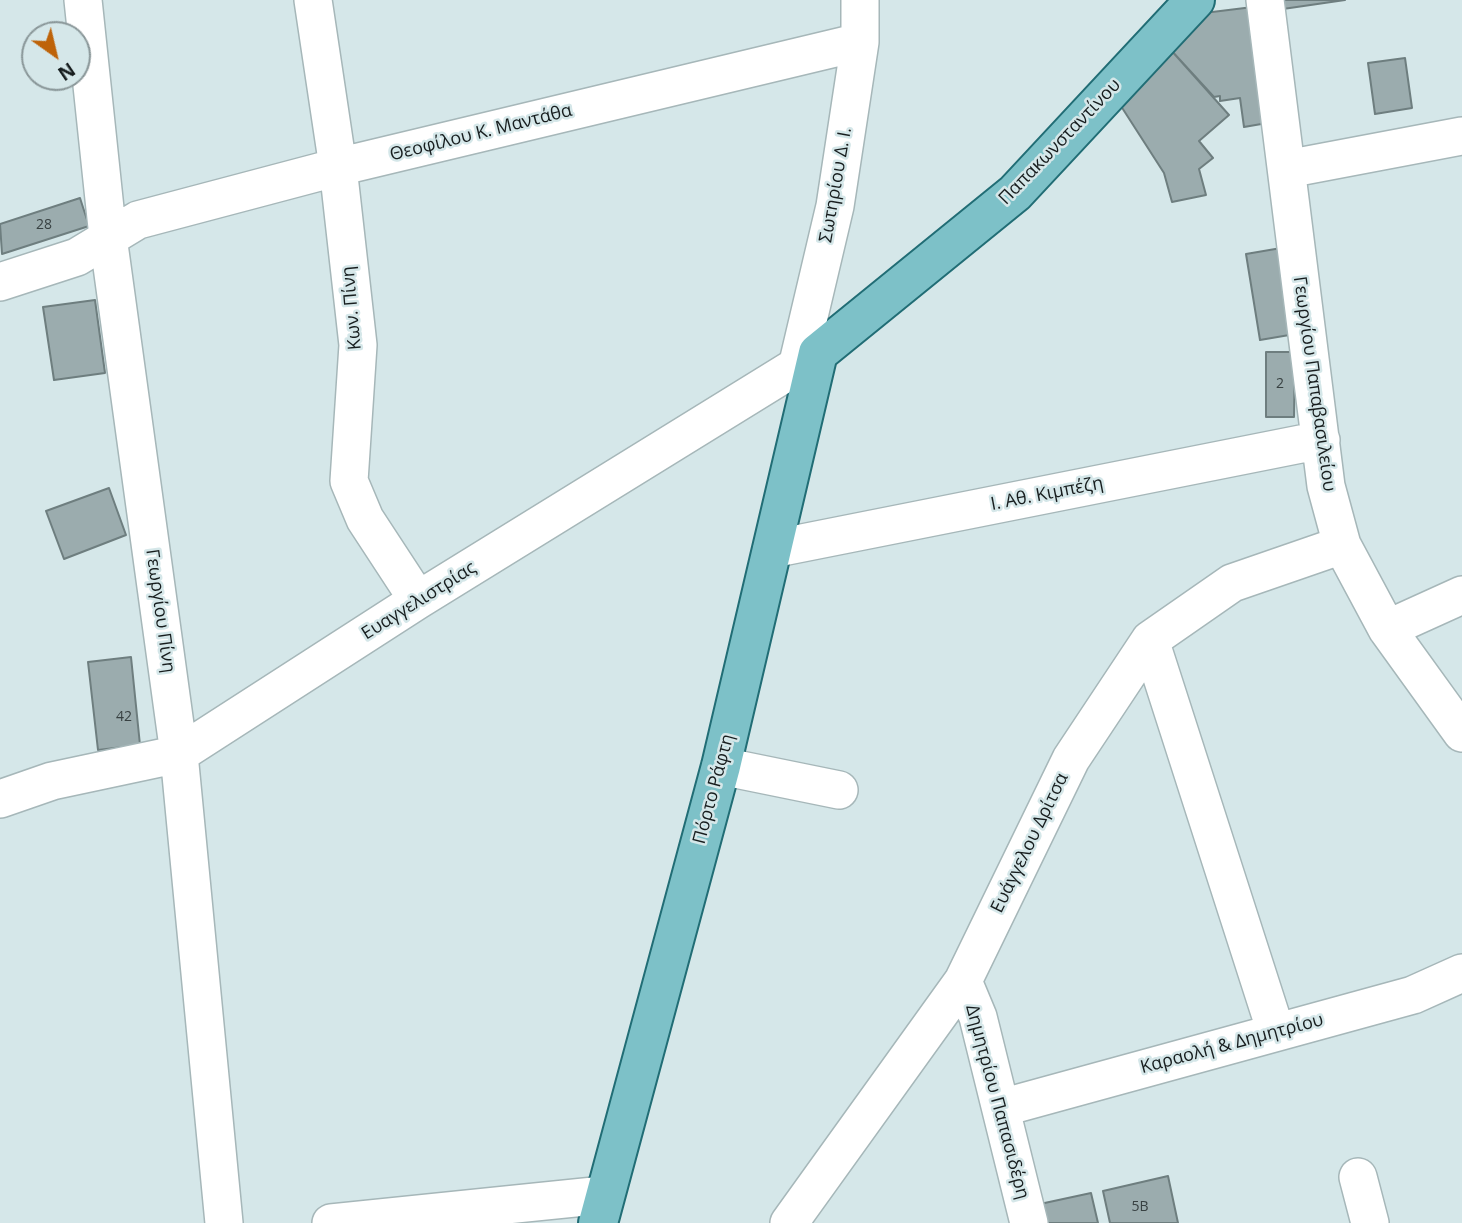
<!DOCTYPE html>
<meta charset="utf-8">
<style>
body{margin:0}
#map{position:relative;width:1462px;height:1223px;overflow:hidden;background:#d5e7e9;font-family:"Open Sans",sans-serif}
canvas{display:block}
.north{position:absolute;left:21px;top:21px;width:70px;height:70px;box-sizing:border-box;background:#d5e7e9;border:2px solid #899698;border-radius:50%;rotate:146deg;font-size:19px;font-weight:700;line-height:28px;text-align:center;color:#171d1e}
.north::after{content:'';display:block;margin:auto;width:24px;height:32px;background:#be6309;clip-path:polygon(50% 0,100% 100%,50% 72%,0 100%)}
</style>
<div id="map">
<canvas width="1462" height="1223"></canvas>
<div class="north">N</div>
</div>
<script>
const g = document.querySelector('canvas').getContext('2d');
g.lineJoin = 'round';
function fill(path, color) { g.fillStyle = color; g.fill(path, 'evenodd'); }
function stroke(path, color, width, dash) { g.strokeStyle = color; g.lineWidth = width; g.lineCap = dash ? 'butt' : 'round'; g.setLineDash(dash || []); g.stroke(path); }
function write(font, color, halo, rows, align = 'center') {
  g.font = font + ' "Open Sans",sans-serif'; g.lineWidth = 5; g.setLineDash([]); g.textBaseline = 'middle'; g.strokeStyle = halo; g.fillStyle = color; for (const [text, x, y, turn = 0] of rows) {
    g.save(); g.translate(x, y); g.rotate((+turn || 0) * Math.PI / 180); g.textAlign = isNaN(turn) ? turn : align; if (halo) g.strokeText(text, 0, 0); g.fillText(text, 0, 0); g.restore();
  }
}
const building = new Path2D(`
 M1276,0H1345L1276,10Z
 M1261,6L1273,122L1244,127L1240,98L1220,101V96L1214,97L1170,49L1204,13Z
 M1170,49L1229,115L1199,141L1213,158L1199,169L1206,195L1172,202L1164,173L1119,103Z
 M1405,58L1412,108L1375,114L1368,63Z
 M80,198L89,226L2,254L0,224Z
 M1287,247L1301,333L1260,340L1246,254Z
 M95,300L105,373L54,380L43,307Z
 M1266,352H1295L1294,417H1266Z
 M109,488L126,535L64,559L46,511Z
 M131,657L140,745L98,750L88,662Z
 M1168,1176L1178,1223H1110L1103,1191Z
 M1091,1193L1098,1223H1030L1026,1207Z`);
fill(building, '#9bacae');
stroke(building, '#6e7e7f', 2);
const minor = new Path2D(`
 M83,0L108,237L179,754L224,1223
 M313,0L338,167L358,345L349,481L365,519L418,600
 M1265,0L1326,486L1342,545L1387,629L1462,733
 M1287,169L1462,136
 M0,282L77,257L138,220L338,167L860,42
 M797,367L835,206L860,42V0
 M772,549L1321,440
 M1387,629L1462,595
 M1150,640L1276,1032
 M721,766L839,790
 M0,799L52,781L179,754L418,600L818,353
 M963,981L978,1017L1029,1223
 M1001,1108L1413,995L1462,973
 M1358,1177L1370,1223
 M331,1223L604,1195
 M789,1223L963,981L1071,759L1150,640L1232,583L1342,545`);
const major = new Path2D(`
 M598,1223L721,766L818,353L1015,193L1195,0`);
stroke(minor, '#a6b7b9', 40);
stroke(major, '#216d75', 42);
stroke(minor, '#fff', 37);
stroke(major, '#7dc1c8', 38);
write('14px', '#384142', null, [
 ["28",44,225],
 ["2",1280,384],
 ["42",124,717],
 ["5B",1140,1207]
]);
write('18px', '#171d1e', '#d5e7e9', [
 ["Θεοφίλου Κ. Μαντάθα",481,133,-14],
 ["Παπακωνσταντίνου",1060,142,-46],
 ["Σωτηρίου Δ. Ι.",836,185,-80],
 ["Κων. Πίνη",352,308,-95],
 ["Γεωργίου Παπαβασιλείου",1314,384,82],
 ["Ι. Αθ. Κιμπέζη",1047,494,-11],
 ["Ευαγγελιστρίας",419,601,-32],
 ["Γεωργίου Πίνη",160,611,82],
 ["Πόρτο Ράφτη",714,789,-75],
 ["Ευάγγελου Δρίτσα",1030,843,-64],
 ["Καραολή & Δημητρίου",1232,1044,-15],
 ["Δημητρίου Παπασιδέρη",997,1102,75]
]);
</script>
